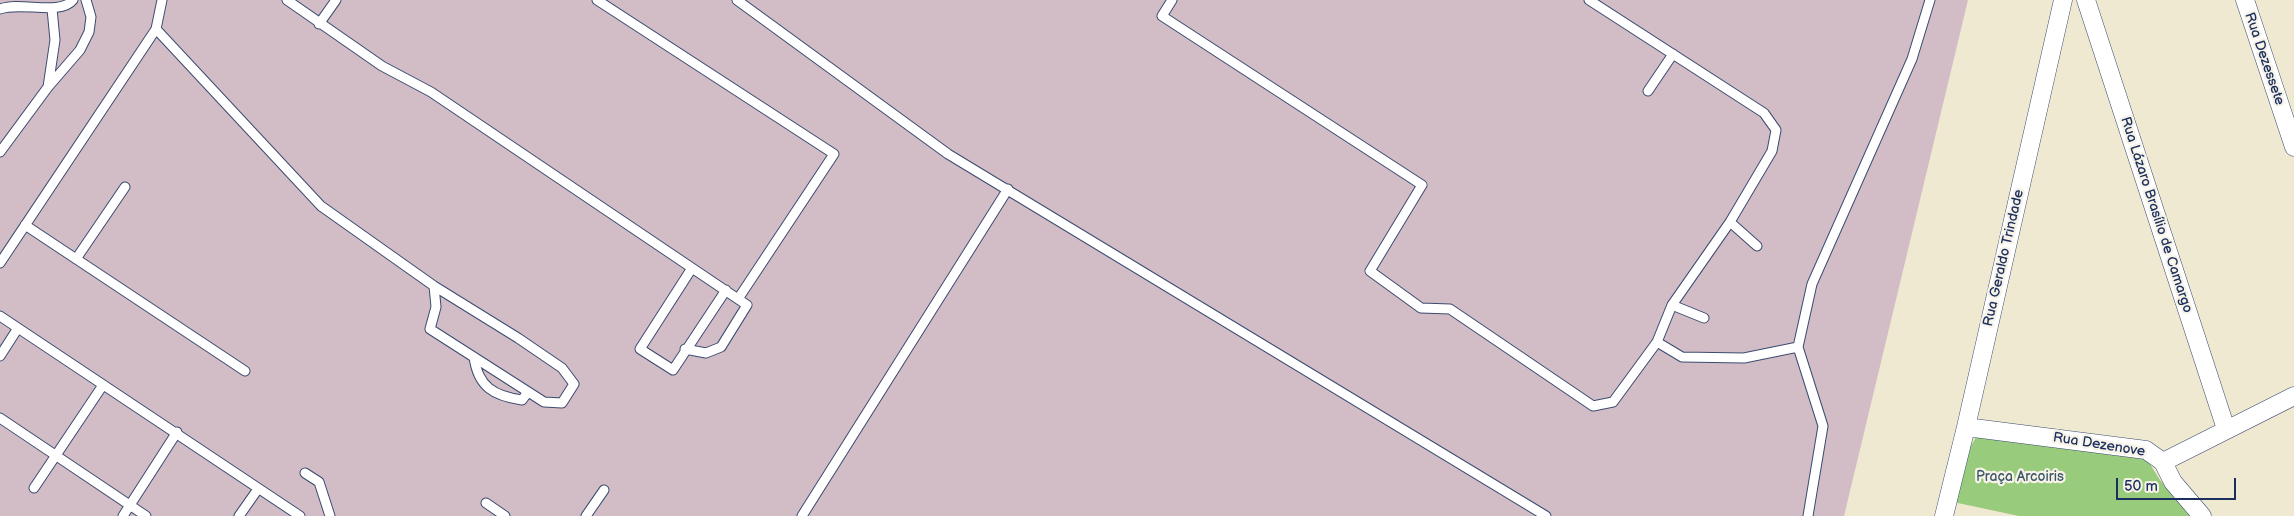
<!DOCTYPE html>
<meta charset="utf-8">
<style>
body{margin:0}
#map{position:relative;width:2294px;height:516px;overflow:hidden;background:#eee9d0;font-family:"Balsamiq Sans",sans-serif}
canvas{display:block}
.scale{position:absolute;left:2116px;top:478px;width:120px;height:22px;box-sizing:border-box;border:2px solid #1b2f5e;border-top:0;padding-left:6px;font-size:15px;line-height:18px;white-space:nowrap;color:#1b2f5e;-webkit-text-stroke:4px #f7f3e8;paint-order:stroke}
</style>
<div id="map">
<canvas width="2294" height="516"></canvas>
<div class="scale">50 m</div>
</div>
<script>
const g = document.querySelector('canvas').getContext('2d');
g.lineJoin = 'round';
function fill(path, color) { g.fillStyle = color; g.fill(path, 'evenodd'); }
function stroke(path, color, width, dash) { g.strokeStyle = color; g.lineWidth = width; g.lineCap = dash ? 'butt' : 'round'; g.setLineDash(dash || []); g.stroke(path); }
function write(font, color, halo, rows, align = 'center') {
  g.font = font + ' "Balsamiq Sans",sans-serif'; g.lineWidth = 4.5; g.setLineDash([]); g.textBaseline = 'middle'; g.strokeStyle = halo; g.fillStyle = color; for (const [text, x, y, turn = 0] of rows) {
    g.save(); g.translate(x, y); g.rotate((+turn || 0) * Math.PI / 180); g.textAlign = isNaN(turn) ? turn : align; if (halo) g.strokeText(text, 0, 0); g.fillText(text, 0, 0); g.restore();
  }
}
fill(new Path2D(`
 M0,0H1968L1844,516H0Z`), '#d2bdc7');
fill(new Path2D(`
 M1978,434L2146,458L2160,480L2191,516H2019L1939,499Z`), '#98cb7b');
const lane = new Path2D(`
 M287,0L382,66L431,92L738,299L834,154L597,0
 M737,0L948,154L1546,516
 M1172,0L1162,16L1422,185L1370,271L1421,308L1450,309L1593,406L1613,402L1657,342L1672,305L1730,222L1772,151L1776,130L1764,113L1589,0
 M0,9C20,1 60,16 73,0
 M319,24L336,0
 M156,29L321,206L434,286L518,338L562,368L574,384L562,403L544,402L430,329L436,307L434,286
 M48,87L55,40L52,9
 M1648,91L1673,54
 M0,152L48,87L80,50L89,32L91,17L86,0
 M1730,222L1757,246
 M25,225L245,371
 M76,259L125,187
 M0,263L156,29L162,0
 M692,268L640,349L673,370L726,290
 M1672,305L1704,318
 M0,316L300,516
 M1657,342L1682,357L1744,358L1798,347
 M685,349L706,353L721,347L747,305L738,299
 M0,356L18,328
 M474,357C478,387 494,396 522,400L528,392
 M0,418L146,516
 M305,473L319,482L330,516
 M34,488L103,385
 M486,503L505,516
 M123,516L177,432
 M239,516L258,489
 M586,516L604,490
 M802,516L1008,189
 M1808,516L1823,426L1798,347L1812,284L1912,59L1930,0`);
const street = new Path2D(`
 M2086,0L2226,429
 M2245,0L2294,147
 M1966,427L2146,450L2163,462L2173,482L2202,516
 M2163,462L2294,396
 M1944,516L1966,427L2063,0`);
stroke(lane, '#3b4b6f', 11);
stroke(street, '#3b4b6f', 19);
stroke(lane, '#fff', 9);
stroke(street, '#fff', 18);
write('14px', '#1b2f5e', '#f7f3e8', [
 ["Rua Dezessete",2264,59,71],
 ["Rua Lázaro Brasílio de Camargo",2156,215,72],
 ["Rua Geraldo Trindade",2004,258,-77],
 ["Rua Dezenove",2099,445,9]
]);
write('14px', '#3a5665', '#f7f3e8', [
 ["Praça Arcoiris",2020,477]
]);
</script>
